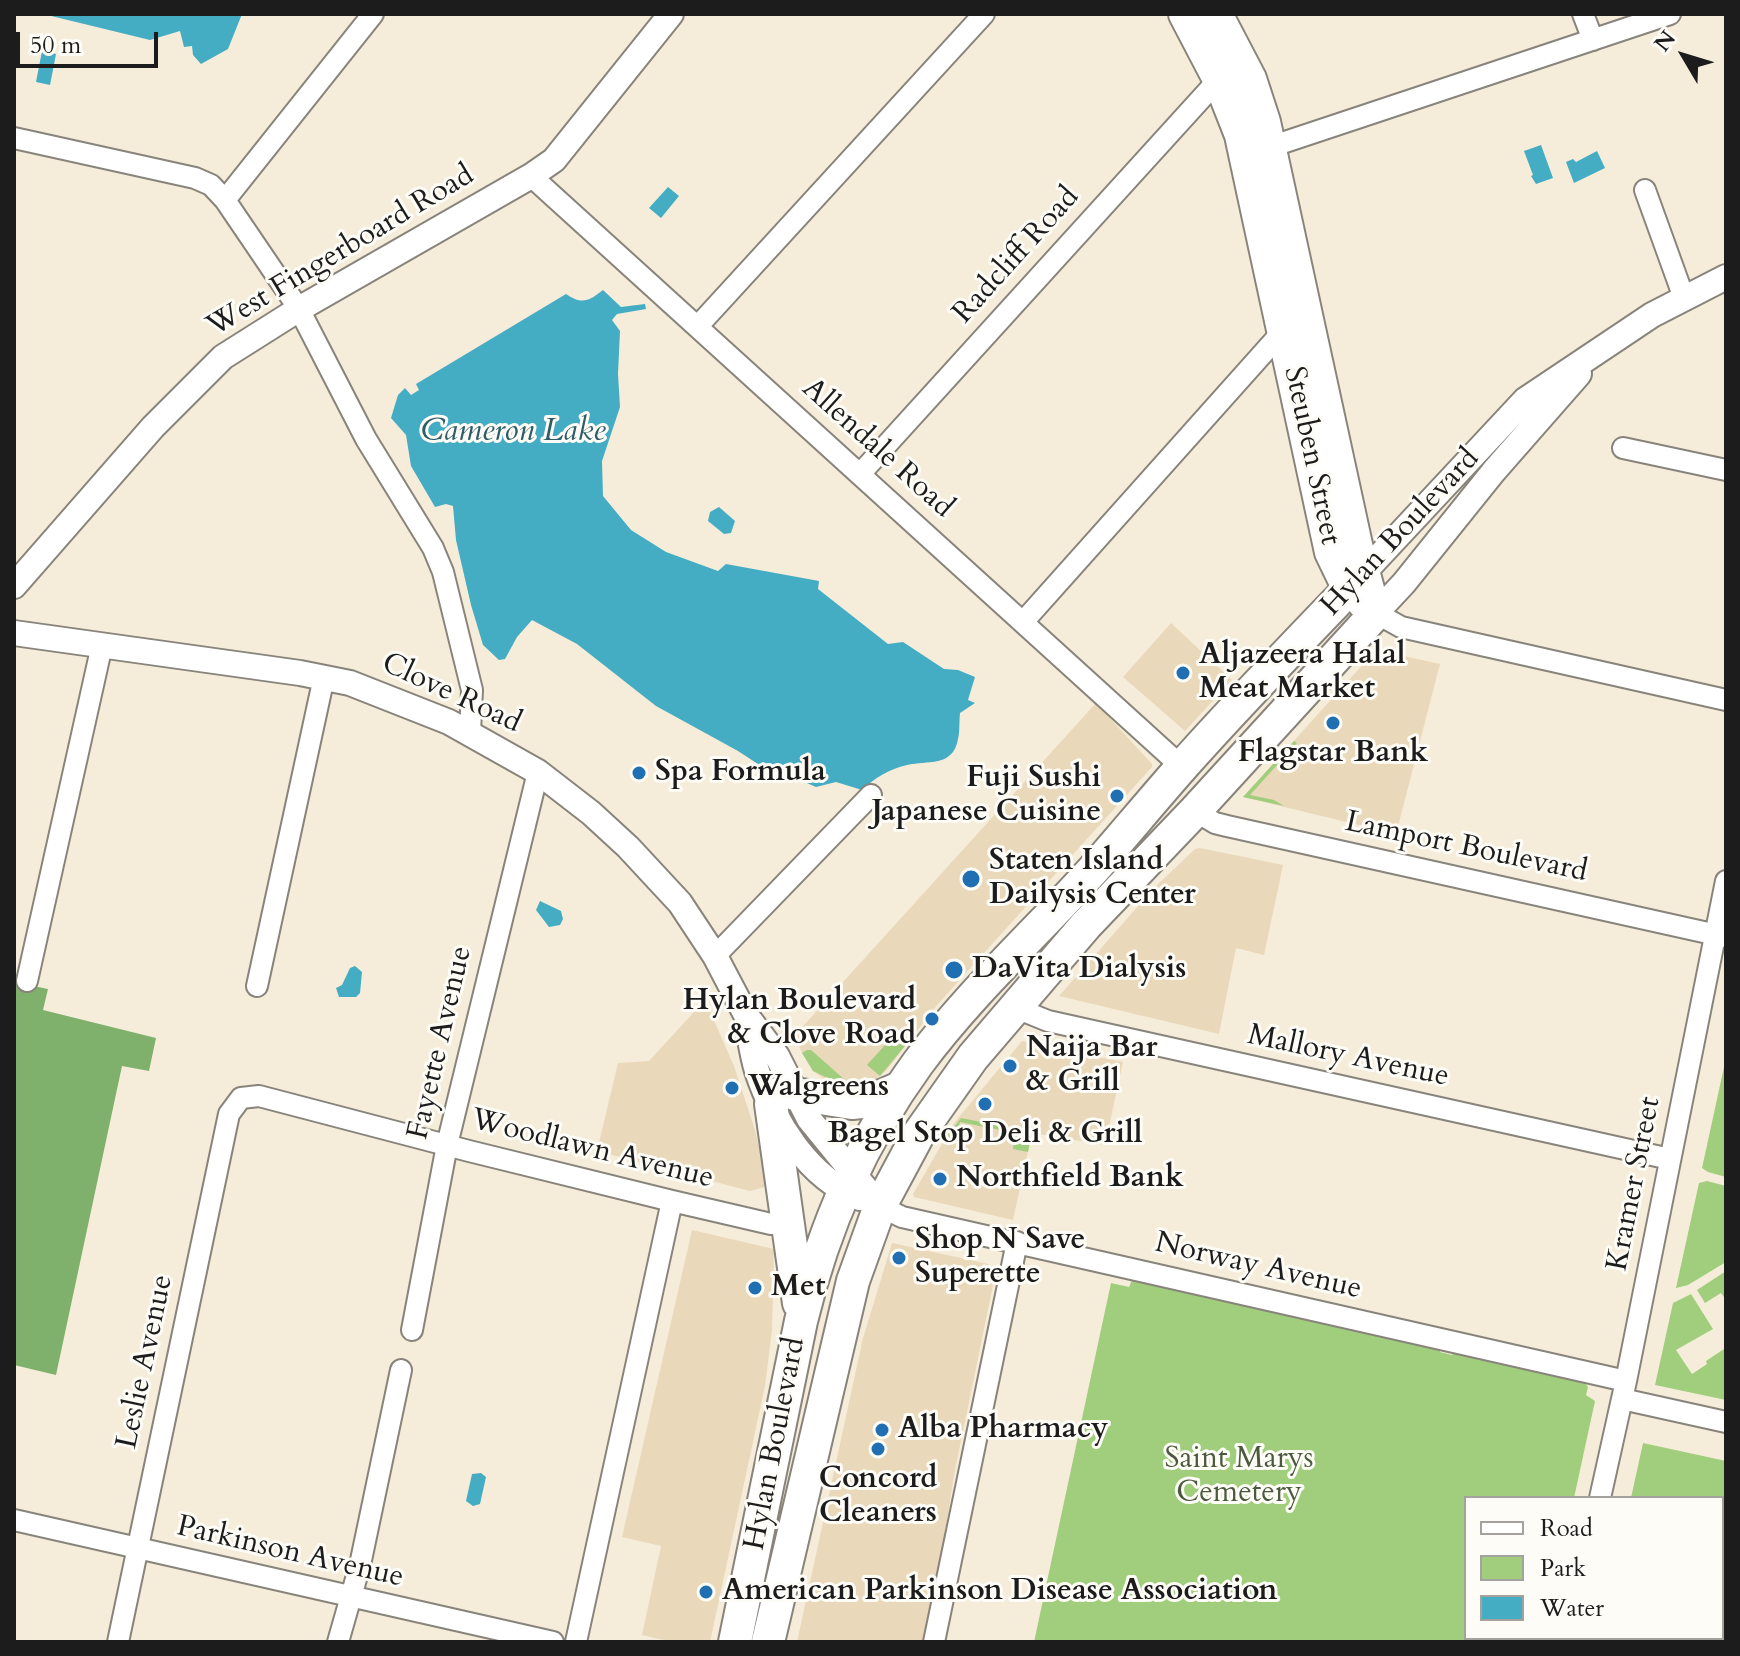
<!DOCTYPE html>
<style>
body{margin:0}
#map{position:relative;width:1740px;height:1656px;overflow:hidden;background:#f5edda;font-family:Cardo,serif}
canvas{display:block}
.frame{position:absolute;inset:0;border:16px solid #1c1c1c;pointer-events:none}
.legend{position:absolute;left:1464px;top:1496px;width:260px;height:144px;box-sizing:border-box;background:#fdfcf7;border:2px solid #a3a29f;margin:0;padding:10px 14px;list-style:none;font-size:24px;color:#1c1c1c}
.legend li{display:flex;align-items:center;gap:16px;height:40px}
.legend b{width:40px;border:2px solid #a3a29f}
.north{position:absolute;left:1644px;top:16px;width:80px;height:80px;-webkit-text-stroke:6px #fdfcf7;paint-order:stroke;rotate:308deg;font-size:22px;font-weight:700;line-height:32px;text-align:center;color:#1c1c1c}
.north::after{content:'';display:block;margin:auto;width:28px;height:36px;background:#1c1c1c;clip-path:polygon(50% 0,100% 100%,50% 72%,0 100%)}
.scale{position:absolute;left:16px;top:32px;width:142px;height:36px;box-sizing:border-box;border:4px solid #1c1c1c;border-top:0;padding-left:10px;font-size:24px;line-height:28px;white-space:nowrap;color:#1c1c1c;-webkit-text-stroke:6px #fdfcf7;paint-order:stroke}
</style>
<div id="map">
<canvas width="1740" height="1656"></canvas>
<div class="frame"></div>
<ul class="legend">
<li><b style="height:10px;background:#fff"></b>Road</li>
<li><b style="height:22px;background:#a1ce7c"></b>Park</li>
<li><b style="height:22px;background:#44acc3"></b>Water</li>
</ul>
<div class="north">N</div>
<div class="scale">50 m</div>
</div>
<script>
const g = document.querySelector('canvas').getContext('2d');
g.lineJoin = 'round';
function fill(path, color) { g.fillStyle = color; g.fill(path, 'evenodd'); }
function stroke(path, color, width, dash) { g.strokeStyle = color; g.lineWidth = width; g.lineCap = dash ? 'butt' : 'round'; g.setLineDash(dash || []); g.stroke(path); }
function write(font, color, halo, rows, align = 'center') {
  g.font = font + ' Cardo,serif'; g.lineWidth = 6; g.setLineDash([]); g.textBaseline = 'middle'; g.strokeStyle = halo; g.fillStyle = color; for (const [text, x, y, turn = 0] of rows) {
    g.save(); g.translate(x, y); g.rotate((+turn || 0) * Math.PI / 180); g.textAlign = isNaN(turn) ? turn : align; if (halo) g.strokeText(text, 0, 0); g.fillText(text, 0, 0); g.restore();
  }
}
fill(new Path2D(`
 M1171,623L1232,680L1185,731L1123,677Z
 M1376,650L1440,664L1396,834L1243,797Z
 M1096,703L1152,764V767L938,1004L886,1071L870,1083L852,1086L823,1078L813,1071L802,1053L795,1035Z
 M1200,848L1283,865L1264,955L1236,948L1219,1034L1059,996L1153,889L1195,849Z
 M705,1000L734,1066L755,1130L768,1186L750,1191L597,1151L618,1063L649,1061Z
 M1022,1041L1123,1062L1105,1145L1032,1133L1013,1220L914,1197L913,1194L954,1123Z
 M692,1230L774,1249L772,1330L765,1386L710,1642H672L642,1635L661,1546L622,1537Z
 M892,1243L988,1264L996,1271L955,1470L935,1594L924,1642H797L863,1338Z`), '#ead8ba');
fill(new Path2D(`
 M1294,741L1297,743L1250,795L1274,800L1284,806L1243,797Z
 M898,1037L909,1041L880,1076L867,1065L886,1044L889,1046Z
 M807,1050H811L844,1079L840,1084L813,1071L802,1053Z
 M1724,1067L1726,1069V1177L1708,1172L1702,1168Z
 M961,1118L1032,1132L1028,1152L1013,1149L1015,1133L960,1122L955,1138L948,1140L946,1137Z
 M1707,1181L1726,1186V1262L1688,1285L1676,1288L1699,1183Z
 M1726,1271V1300L1721,1293L1705,1303L1697,1290Z
 M1133,1278L1440,1343V1352L1452,1355L1458,1347L1585,1383L1588,1387L1586,1395L1595,1401L1574,1498H1466V1638H1544V1642H1034L1111,1283L1129,1287Z
 M1691,1294L1713,1329L1676,1350L1692,1374L1707,1364L1706,1361L1724,1349L1726,1352V1400L1655,1385L1673,1303Z
 M1643,1443L1726,1461V1642H1600L1601,1638H1722V1498H1631Z`), '#a1ce7c');
fill(new Path2D(`
 M14,982L48,989L43,1010L156,1038L149,1071L122,1066L56,1375L14,1365Z`), '#80b16c');
fill(new Path2D(`
 M43,14H242L228,49L201,64L193,55L192,46L184,47L180,31L150,40Z
 M42,51L56,54L50,85L36,82Z
 M1541,145L1553,178L1536,184L1531,176L1533,175L1524,151Z
 M1597,151L1605,168L1574,183L1566,162L1573,159L1576,162Z
 M668,187L679,196L661,218L649,208Z
 M603,290L621,307L645,304L646,309L617,314L612,320L620,331L618,374L620,407L602,461L603,496L631,530L666,552L718,571L726,564L819,581L818,589L888,644L903,642L944,669L958,670L975,677L968,700L975,703L960,713C959,722 960,731 958,739C953,768 927,760 907,765C889,769 875,778 862,790L836,782L816,787L800,780L778,777L738,751L656,706L577,644L532,620L517,637L505,659L499,660L483,645L471,605L456,540L453,506L446,504L435,507L411,466L406,435L391,418L398,395L405,388L411,395L419,390L416,384L566,294C582,305 589,301 603,290Z
 M719,507L735,521L731,533L724,534L708,521L710,512Z
 M540,901L561,911L563,919L560,925L549,927L536,910Z
 M355,966L362,972L360,993L356,997H339L336,988L342,985L350,968Z
 M481,1473L486,1477L480,1504L473,1506L466,1501L472,1474Z`), '#44acc3');
const minor = new Path2D(`
 M1583,14L1593,40
 M14,138L195,178L211,185L225,200L299,309L366,439L433,548L443,572L472,690L470,732
 M1270,147L1670,14
 M531,176L1182,767
 M1645,190L1684,298
 M225,200L373,14
 M697,327L984,14
 M1623,448L1726,470
 M860,474L1219,79
 M1376,613L1401,627L1726,700
 M1023,622L1283,331
 M1195,811L1215,823L1227,826L1726,937
 M715,956L871,795
 M27,981L102,645
 M257,986L324,677
 M1016,1008L1048,1021L1670,1159
 M880,1206L902,1217L1626,1381
 M412,1330L447,1145L538,772
 M1622,1399L1726,1422
 M1600,1498L1626,1381L1726,881
 M14,1520L553,1642
 M118,1642L229,1114L241,1098L259,1096L469,1151L672,1201L771,1224H790
 M338,1642L360,1565L401,1370
 M576,1642L672,1201
 M934,1642L1017,1242
 M1568,1642L1569,1638`);
const tertiary = new Path2D(`
 M1355,582L1525,400L1652,315L1726,277
 M14,586L153,427L223,357L299,309L531,176L554,160L671,14
 M1376,613L1404,583L1494,471L1579,374
 M14,633L300,673L350,683L449,722L538,772L591,813L628,847L680,903L715,956L746,1015L777,1056L809,1119L880,1206
 M747,1022C750,1038 752,1055 757,1071C774,1122 808,1178 860,1198`);
const primary = new Path2D(`
 M1185,14L1219,79L1241,135L1331,552L1345,581L1364,603
 M1216,14L1250,79L1264,122L1356,545L1372,604
 M795,1094L852,1103L870,1101L900,1088
 M771,1104L799,1303
 M735,1642L801,1321C823,1229 862,1140 918,1063C970,993 1035,934 1093,870C1122,837 1151,802 1180,769C1235,707 1293,647 1350,588
 M768,1642L853,1281L880,1206L918,1135L973,1057L1086,925L1195,811L1376,613`);
stroke(minor, '#88847b', 24);
stroke(tertiary, '#88847b', 28);
stroke(primary, '#88847b', 36);
stroke(minor, '#fff', 20);
stroke(tertiary, '#fff', 24);
stroke(primary, '#fff', 32);
for (const [x, y, r, color] of [
 [1183,673,8,"#1f6fb2"],
 [1333,723,8,"#1f6fb2"],
 [639,773,8,"#1f6fb2"],
 [1117,796,8,"#1f6fb2"],
 [971,879,10,"#1f6fb2"],
 [954,970,10,"#1f6fb2"],
 [932,1019,8,"#1f6fb2"],
 [1010,1066,8,"#1f6fb2"],
 [732,1088,8,"#1f6fb2"],
 [985,1104,8,"#1f6fb2"],
 [940,1179,8,"#1f6fb2"],
 [899,1258,8,"#1f6fb2"],
 [755,1288,8,"#1f6fb2"],
 [882,1430,8,"#1f6fb2"],
 [878,1449,8,"#1f6fb2"],
 [706,1592,8,"#1f6fb2"]
]) { const dot = new Path2D(); dot.arc(x, y, r, 0, 2 * Math.PI); g.fillStyle = color; g.fill(dot); stroke(dot, '#fdfcf7', 3); }
write('30px', '#1c1c1c', '#fdfcf7', [
 ["West Fingerboard Road",341,252,-31],
 ["Radcliff Road",1017,256,-48],
 ["Allendale Road",877,449,42],
 ["Steuben Street",1311,456,78],
 ["Hylan Boulevard",1401,533,-47],
 ["Clove Road",451,694,25],
 ["Lamport Boulevard",1466,848,12],
 ["Fayette Avenue",441,1043,-77],
 ["Mallory Avenue",1348,1057,12],
 ["Woodlawn Avenue",592,1150,14],
 ["Kramer Street",1635,1184,-79],
 ["Norway Avenue",1258,1267,13],
 ["Leslie Avenue",146,1362,-78],
 ["Hylan Boulevard",776,1444,-79],
 ["Parkinson Avenue",290,1553,13]
]);
write('bold 30px', '#1c1c1c', '#fdfcf7', [
 ["Aljazeera Halal",1199,656],
 ["Meat Market",1199,690],
 ["Flagstar Bank",1333,754,"center"],
 ["Spa Formula",655,773],
 ["Fuji Sushi",1101,779,"right"],
 ["Japanese Cuisine",1101,813,"right"],
 ["Staten Island",989,862],
 ["Dailysis Center",989,896],
 ["DaVita Dialysis",972,970],
 ["Hylan Boulevard",916,1002,"right"],
 ["& Clove Road",916,1036,"right"],
 ["Naija Bar",1026,1049],
 ["& Grill",1026,1083],
 ["Walgreens",748,1088],
 ["Bagel Stop Deli & Grill",985,1135,"center"],
 ["Northfield Bank",956,1179],
 ["Shop N Save",915,1241],
 ["Superette",915,1275],
 ["Met",771,1288],
 ["Alba Pharmacy",898,1430],
 ["Concord",878,1480,"center"],
 ["Cleaners",878,1514,"center"],
 ["American Parkinson Disease Association",722,1592]
], 'left');
write('30px', '#4b5a3e', '#fdfcf7', [
 ["Saint Marys",1239,1460],
 ["Cemetery",1239,1494]
]);
write('italic 32px', '#2e5d67', '#fdfcf7', [
 ["Cameron Lake",513,433]
]);
</script>
